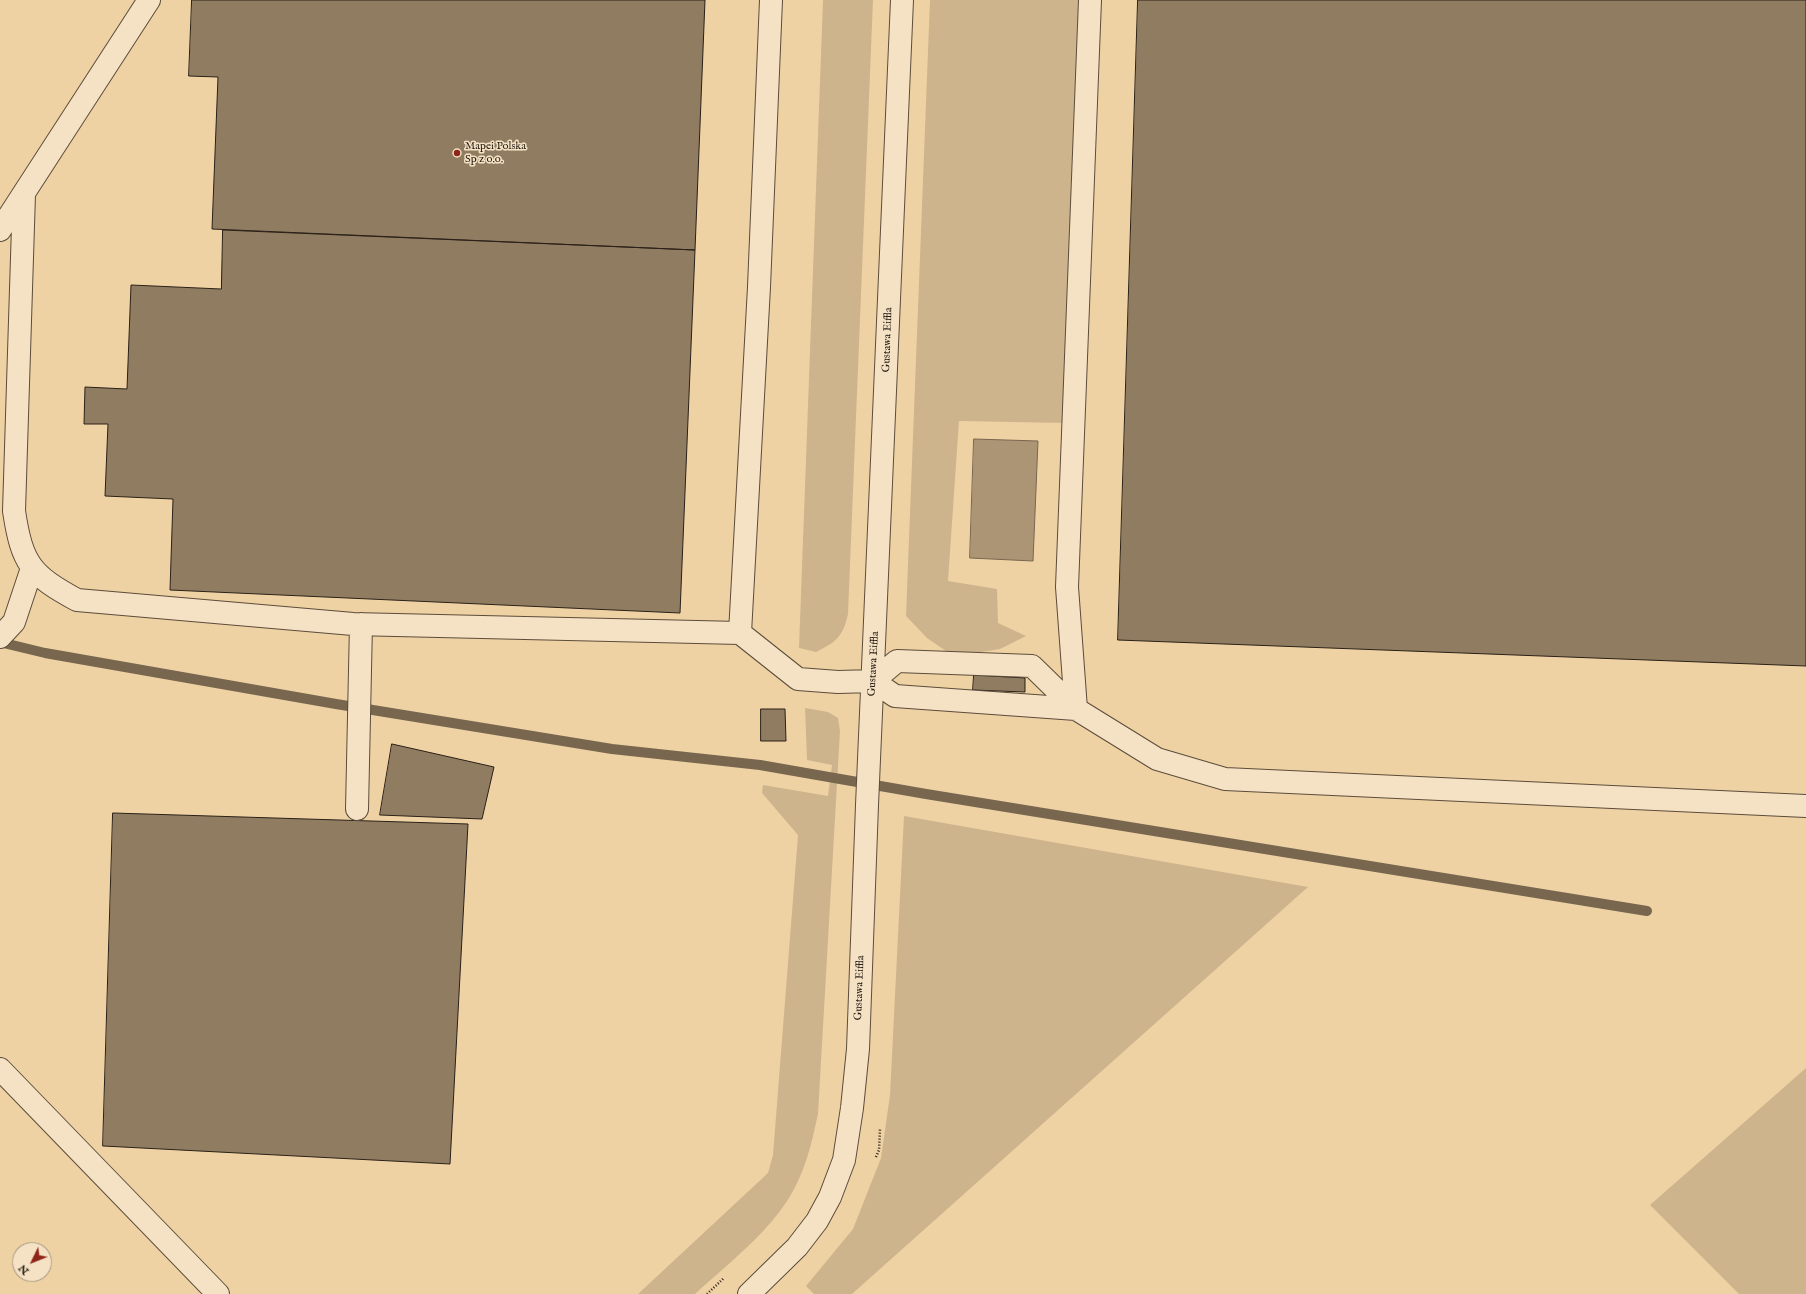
<!DOCTYPE html>
<style>
body{margin:0}
#map{position:relative;width:1806px;height:1294px;overflow:hidden;background:#efd2a4;font-family:"IM FELL English",serif}
canvas{display:block}
.north{position:absolute;left:12px;top:1242px;width:40px;height:40px;box-sizing:border-box;background:#f5e2c4;border:1px solid #a4947f;border-radius:50%;rotate:227deg;font-size:11px;font-weight:700;line-height:16px;text-align:center;color:#2a2018}
.north::after{content:'';display:block;margin:auto;width:14px;height:18px;background:#8f2418;clip-path:polygon(50% 0,100% 100%,50% 72%,0 100%)}
</style>
<div id="map">
<canvas width="1806" height="1294"></canvas>
<div class="north">N</div>
</div>
<script>
const g = document.querySelector('canvas').getContext('2d');
g.lineJoin = 'round';
function fill(path, color) { g.fillStyle = color; g.fill(path, 'evenodd'); }
function stroke(path, color, width, dash) { g.strokeStyle = color; g.lineWidth = width; g.lineCap = dash ? 'butt' : 'round'; g.setLineDash(dash || []); g.stroke(path); }
function write(font, color, halo, rows, align = 'center') {
  g.font = font + ' "IM FELL English",serif'; g.lineWidth = 3; g.setLineDash([]); g.textBaseline = 'middle'; g.strokeStyle = halo; g.fillStyle = color; for (const [text, x, y, turn = 0] of rows) {
    g.save(); g.translate(x, y); g.rotate((+turn || 0) * Math.PI / 180); g.textAlign = isNaN(turn) ? turn : align; if (halo) g.strokeText(text, 0, 0); g.fillText(text, 0, 0); g.restore();
  }
}
fill(new Path2D(`
 M823,0H873L848,614C843,637 836,642 816,652L799,648Z
 M930,0H1080L1066,423L959,421L948,581L997,589L998,623L1026,636L1000,649L975,653L946,651L927,638L906,616Z
 M805,708L828,712L838,718L840,731L818,1114C813,1137 808,1160 798,1181C778,1226 731,1261 695,1294H638L768,1173L773,1155L798,835L762,793L763,785L828,796L832,765L807,760Z
 M904,816L1308,887L852,1294H814L806,1286L853,1229L881,1158L890,1095Z
 M1806,1068V1294H1739L1650,1205Z`), '#ceb48c');
const water = new Path2D(`
 M974,439L1038,441L1033,561L970,558Z`);
fill(water, '#ac9574');
stroke(water, '#78664f', 1);
stroke(new Path2D(`
 M0,642L45,653L336,704L612,749L760,765L926,794L1647,911`), '#78664f', 10);
const building = new Path2D(`
 M192,0H705L695,250L212,229L218,77L189,76Z
 M1138,0H1806V666L1118,640Z
 M223,230L695,250L680,613L170,590L173,499L105,496L108,424H84L85,387L127,389L131,285L221,289Z
 M974,675L1025,678V692L973,690Z
 M761,709H785L786,741H761Z
 M392,744L494,767L482,819L380,815Z
 M113,813L468,824L450,1164L103,1146Z`);
fill(building, '#907d61');
stroke(building, '#2a2018', 1);
const minor = new Path2D(`
 M24,194L14,511C22,564 31,575 77,600L353,624L740,633L798,679L838,682L873,681L895,696L1076,709L1157,759L1225,779L1806,806
 M0,230L149,0
 M740,633L759,287L771,0
 M0,637L14,622L32,568
 M873,681L897,661L1032,666L1076,709
 M1076,709L1067,587L1090,0
 M357,809L361,624
 M0,1069L218,1294
 M749,1294L797,1247L817,1221L830,1197L844,1160L852,1108L858,1049L867,805L902,0`);
stroke(minor, '#5b4c3b', 24);
stroke(new Path2D(`
 M876,1157L879,1150L880,1129
 M707,1294L724,1278`), '#2a2018', 2.5, [1, 2]);
stroke(minor, '#f5e2c4', 22);
for (const [x, y, r, color] of [
 [457,153,4,"#8f2418"]
]) { const dot = new Path2D(); dot.arc(x, y, r, 0, 2 * Math.PI); g.fillStyle = color; g.fill(dot); stroke(dot, '#f5e2c4', 1.5); }
write('11px', '#2a2018', '#f5e2c4', [
 ["Mapei Polska",465,147],
 ["Sp z o.o.",465,160]
], 'left');
write('11px', '#2a2018', '#f5e2c4', [
 ["Gustawa Eiffla",888,340,-88],
 ["Gustawa Eiffla",874,664,-87],
 ["Gustawa Eiffla",860,988,-88]
]);
</script>
